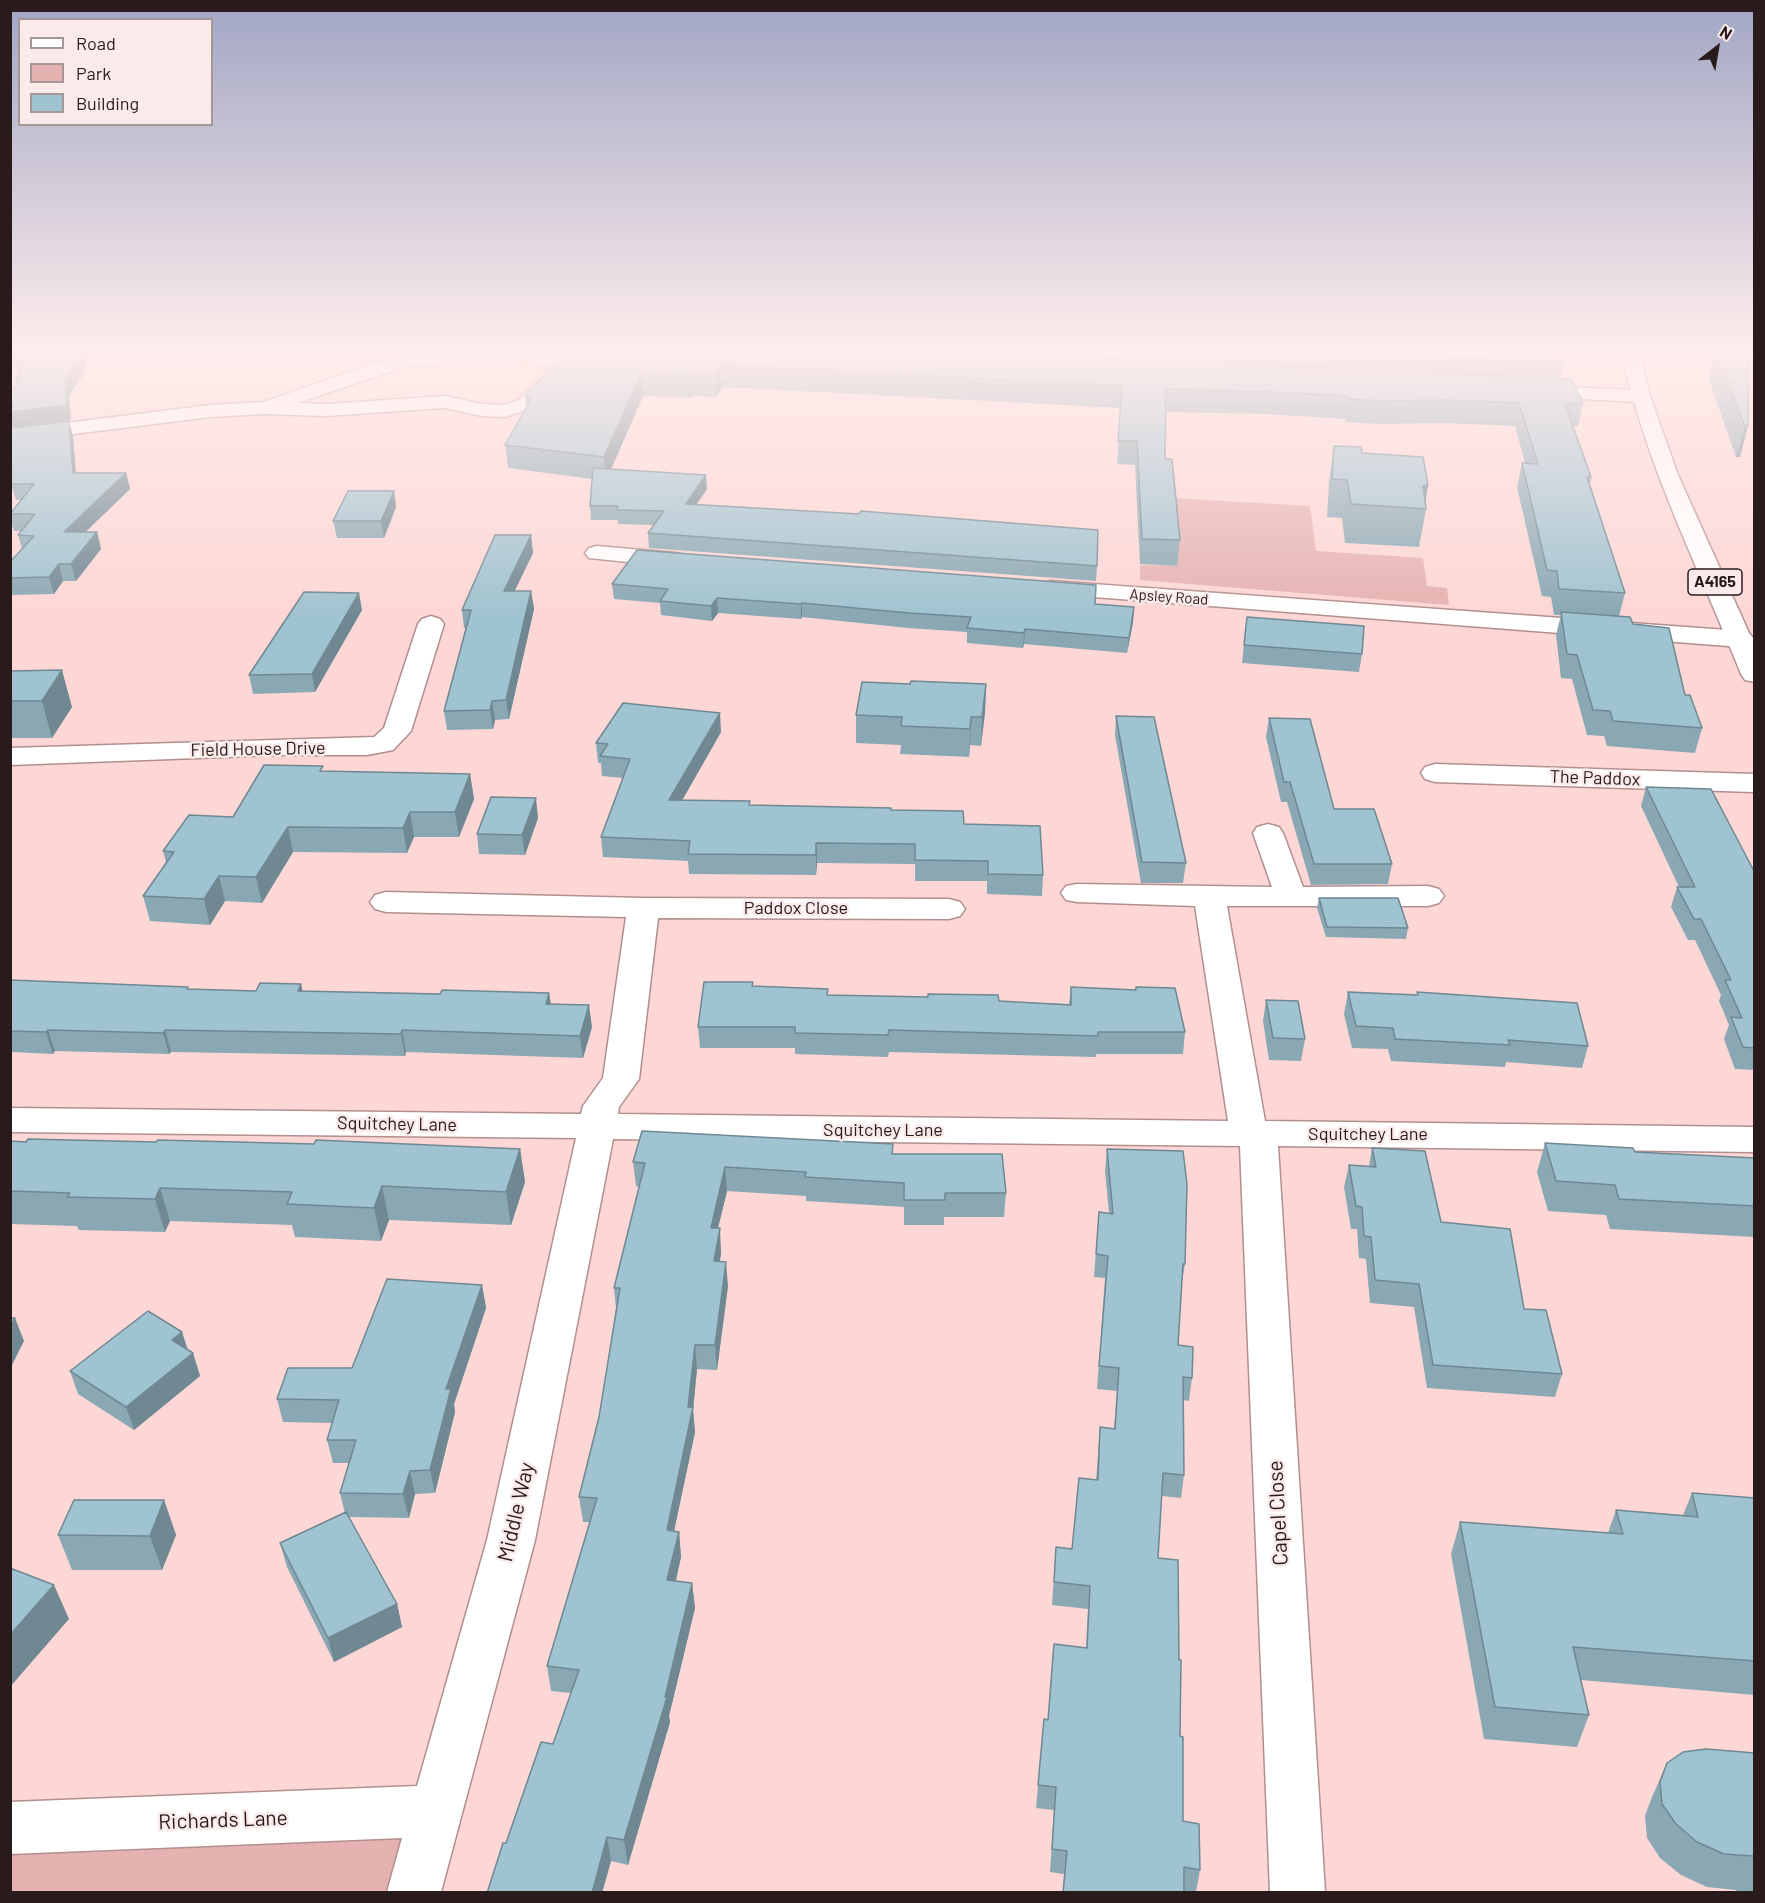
<!DOCTYPE html>
<style>
body{margin:0}
#map{position:relative;width:1765px;height:1903px;overflow:hidden;background:#fdd7d5;font-family:Barlow,sans-serif}
canvas{display:block}
.frame{position:absolute;inset:0;border:12px solid #291b1b;pointer-events:none}
.legend{position:absolute;left:18px;top:18px;width:195px;height:108px;box-sizing:border-box;background:#faeaea;border:2px solid #a69797;margin:0;padding:8px 10px;list-style:none;font-size:18px;color:#291b1b}
.legend li{display:flex;align-items:center;gap:12px;height:30px}
.legend b{width:30px;border:2px solid #a69797}
.north{position:absolute;left:1687px;top:18px;width:60px;height:60px;-webkit-text-stroke:4px #faeaea;paint-order:stroke;rotate:31deg;font-size:16px;font-weight:700;line-height:24px;text-align:center;color:#291b1b}
.north::after{content:'';display:block;margin:auto;width:21px;height:27px;background:#291b1b;clip-path:polygon(50% 0,100% 100%,50% 72%,0 100%)}
</style>
<div id="map">
<canvas width="1765" height="1903"></canvas>
<div class="frame"></div>
<ul class="legend">
<li><b style="height:8px;background:#fff"></b>Road</li>
<li><b style="height:16px;background:#e5b2b1"></b>Park</li>
<li><b style="height:16px;background:#9fc3d0"></b>Building</li>
</ul>
<div class="north">N</div>
</div>
<script>
const g = document.querySelector('canvas').getContext('2d');
g.lineJoin = 'round';
function fill(path, color) { g.fillStyle = color; g.fill(path, 'evenodd'); }
function stroke(path, color, width, dash) { g.strokeStyle = color; g.lineWidth = width; g.lineCap = dash ? 'butt' : 'round'; g.setLineDash(dash || []); g.stroke(path); }
function write(font, color, halo, rows, align = 'center') {
  g.font = font + ' Barlow,sans-serif'; g.lineWidth = 5; g.setLineDash([]); g.textBaseline = 'middle'; g.strokeStyle = halo; g.fillStyle = color; for (const [text, x, y, turn = 0] of rows) {
    g.save(); g.translate(x, y); g.rotate((+turn || 0) * Math.PI / 180); g.textAlign = isNaN(turn) ? turn : align; if (halo) g.strokeText(text, 0, 0); g.fillText(text, 0, 0); g.restore();
  }
}
fill(new Path2D(`
 M1172,498L1310,506L1316,551L1423,558L1427,586L1447,588L1449,605L1140,580V565L1177,566Z
 M403,1835L386,1892H11L10,1848Z`), '#e5b2b1');
const street = new Path2D(`
 M483,350C507,350 555,344 570,365L533,408L505,417L482,416L445,408L326,416L265,414L210,417L10,442V430L210,405L263,402L393,357L410,353ZM524,360L549,366L519,400L503,405L482,404L445,396L326,404L298,403L410,365Z
 M1534,386L1639,390L1646,392L1649,396L1646,400L1639,402L1527,396L1524,392L1527,388Z
 M597,546L676,553L684,555L688,560L684,565L676,567L589,558L585,553L589,548Z
 M1051,581L1741,631L1750,634L1754,639L1750,644L1741,647L1042,593L1039,588L1042,583Z
 M431,616L440,619L444,624L411,731L393,750L367,755H279L10,765V748L374,737L384,728L418,624L422,619Z
 M1435,764L1754,774V792L1435,782L1425,779L1421,773L1425,767Z
 M1268,824L1279,827L1283,833L1303,887L1428,886L1439,889L1444,896L1439,903L1428,906H1227L1265,1121L1754,1127V1152L1278,1146L1325,1892H1270L1240,1146L613,1139L535,1540L441,1892H387L402,1838L10,1854V1802L417,1786L487,1540L576,1138L10,1132V1108L581,1114L583,1106L603,1078L626,917L386,912L375,909L370,902L375,895L386,892L643,898L949,899L960,902L965,909L960,916L949,919L658,918L639,1079L619,1107L618,1114L1228,1121L1195,906L1077,902L1066,900L1061,893L1066,886L1077,884L1272,887L1253,833L1257,827Z`);
const primary = new Path2D(`
 M1621,350H1639L1649,393L1678,475L1754,644V682L1745,680L1741,674C1698,566 1645,464 1621,350Z`);
stroke(street, '#b28f8d', 3);
stroke(primary, '#b28f8d', 3);
fill(street, '#fff');
fill(primary, '#fff');
fill(new Path2D(`
 M12,350L83,375L69,396L71,420L13,427L10,419V393L17,385L15,378L20,372H18L17,367H15L11,352Z
 M385,350H435L386,352Z
 M567,350H1557L1563,362L1560,378L1583,403L1578,426H1573L1591,477L1590,484L1625,593L1619,616L1633,624L1685,695L1702,728L1695,753L1607,746L1604,736L1587,735L1572,679L1561,678L1556,635L1561,615H1554L1551,597L1542,596L1517,487L1522,463H1525L1515,426L1444,423L1379,424L1346,422L1345,419L1265,414L1166,412L1165,459L1180,540L1177,566L1140,564L1135,465L1117,464L1121,408L722,387L716,397L692,396L690,398L643,396L611,469L707,489L696,505L1097,566L1096,581L649,548L648,533L654,525L618,524V520H591L590,506L592,479L508,468L505,445L526,407L525,396Z
 M1705,350H1748V426L1740,457H1736L1709,380L1712,361L1703,360Z
 M73,436L76,473H126L130,489L85,532H97L101,549L76,581H63L54,594L10,595V562L22,549L18,535L22,531H14L10,517V514L21,500H16L11,484Z
 M1334,446L1362,453L1428,485L1425,502L1426,509L1419,547L1345,543L1342,518L1327,517L1329,482Z
 M394,491L396,507L384,538H337L333,521Z
 M531,535L533,553L514,591H531L534,609L509,719L495,720L493,729L447,730L444,711L466,628H464L462,610Z
 M612,584L1095,604L1134,607L1133,622L1127,653L1024,644L1023,648L967,643V632L908,628L802,617L801,619L718,613L712,621L661,615L660,603L614,599Z
 M362,610L315,692L253,694L249,675Z
 M1247,617L1362,654L1359,672L1242,663Z
 M10,671L72,707L52,738H10Z
 M910,684H986L985,712L981,746L970,745L969,757L900,754L901,745L856,743V715Z
 M1116,716L1186,863L1183,883H1141L1115,735Z
 M1269,718L1334,809L1392,864L1388,884L1311,885L1287,802H1281L1266,737Z
 M721,732L682,800L750,805L891,810L964,824L1043,875L1042,896L987,894V881H915V864L817,863L816,875L689,874L688,861L603,857L601,837L623,778L602,776L601,763H598L596,743Z
 M324,771L470,774L474,799L459,837H414L407,853L293,852L262,903L225,901L210,925L150,921L143,896L166,862L163,851L233,817Z
 M1646,787L1755,873V1070L1735,1069L1724,1039L1729,1025L1719,1001L1721,995L1695,940H1688L1671,907L1677,887H1679L1641,806Z
 M538,818L525,855L479,854L477,834Z
 M1319,898L1408,928L1406,939L1326,937L1317,908Z
 M10,980L189,990L256,991L301,984L302,991L440,994L549,993L551,1004L592,1027L583,1058L406,1052L405,1056L171,1052L169,1054L55,1051L53,1054L10,1052Z
 M753,987L828,995L1069,1004L1071,987L1135,990L1136,987L1185,1032L1183,1054H1096V1057L889,1052L888,1057L795,1054V1048H700L698,1027Z
 M1348,992L1417,995V992L1588,1046L1582,1068L1506,1062L1505,1067L1391,1061L1388,1049L1352,1048L1344,1014Z
 M1266,1000L1305,1039L1301,1061L1269,1060L1263,1021Z
 M10,1141L520,1149L525,1182L511,1225L389,1220L381,1241L295,1237L292,1225L170,1221L165,1232L79,1230L77,1226L10,1224Z
 M1545,1143L1635,1152L1755,1158V1237L1610,1229L1606,1215L1548,1211L1537,1172Z
 M1372,1148L1441,1222L1524,1309L1562,1374L1555,1397L1427,1388L1414,1307L1370,1303L1366,1259L1359,1258L1357,1229H1351L1344,1187L1349,1165L1369,1166Z
 M1107,1149L1185,1264L1181,1287L1178,1345L1192,1378L1189,1401L1183,1400L1184,1475L1181,1498L1162,1496L1158,1558L1180,1736L1183,1821L1200,1870L1196,1892L1184,1891V1893H1063L1064,1874L1050,1872L1054,1810L1036,1808L1044,1719L1048,1720L1086,1648L1088,1609L1052,1605L1056,1547L1072,1549L1096,1480L1100,1427L1114,1429L1117,1391L1097,1389L1105,1278L1094,1277L1099,1212L1109,1213L1105,1171Z
 M893,1154L1006,1193L1004,1217H944V1225H904V1207L806,1201V1196L727,1191L718,1228L721,1253L720,1261L728,1286L717,1370L697,1369L693,1410L695,1432L674,1531L679,1532L681,1557L676,1581L692,1583L695,1608L669,1716L670,1722L628,1865L611,1861L602,1893H487L506,1843L553,1744L571,1693L551,1691L547,1666L590,1522H583L579,1497L599,1417L616,1308L614,1288L639,1187L636,1186L633,1162Z
 M482,1285L486,1308L454,1404L455,1412L435,1493L415,1494L409,1518L349,1517L397,1604L402,1627L334,1662L287,1567L280,1543L345,1513L340,1493L349,1463H333L327,1440L332,1423L283,1422L277,1399L352,1368Z
 M182,1332L188,1350L193,1353L200,1376L134,1430L78,1394L70,1371Z
 M1692,1493L1755,1498V1695L1581,1680L1589,1715L1577,1747L1484,1739L1451,1554L1460,1522L1608,1533L1616,1510L1683,1515Z
 M164,1500L176,1535L162,1570H72L58,1535Z
 M1755,1753V1893H1737L1736,1890L1707,1887L1681,1875L1660,1858L1647,1838L1645,1816L1652,1797L1667,1763Z`), '#89a8b3');
fill(new Path2D(`
 M82,350H89L83,375L69,396L71,420L13,427L10,417V412L65,381Z
 M720,365L722,387L716,397L715,374Z
 M690,373L692,396L690,398L689,376Z
 M641,374L643,396L606,481L604,457Z
 M15,378H22L19,394Z
 M69,421L73,436L77,489L73,473Z
 M1748,426L1740,457H1736L1745,427Z
 M126,473L130,489L68,549L64,532Z
 M706,475L707,489L687,518L686,504Z
 M1428,485L1424,509L1423,486Z
 M394,491L396,507L384,538L381,521Z
 M97,532L101,549L76,581L71,564Z
 M531,535L533,553L506,609L504,591Z
 M59,564L63,581L54,594L49,577Z
 M531,591L534,609L509,719L506,700Z
 M359,593L362,610L315,692L312,674Z
 M717,598L718,613L712,621L711,606Z
 M802,603V617L801,619V604Z
 M1134,607L1133,622L1127,653L1129,638Z
 M1025,629L1024,644L1023,648L1024,633Z
 M62,670L72,707L52,738L42,701Z
 M986,684L985,712L981,746L982,717Z
 M492,701L495,720L493,729L490,710Z
 M720,713L721,732L671,820L669,800Z
 M971,717L970,745L969,757L970,729Z
 M470,774L474,799L459,837L455,812Z
 M536,798L538,818L525,855L522,835Z
 M410,812L414,837L407,853L403,828Z
 M288,827L293,852L262,903L256,877Z
 M816,843L817,863L816,875Z
 M219,876L225,901L210,925L204,899Z
 M301,984L306,1005L298,991Z
 M549,993L552,1015L546,1004Z
 M589,1005L592,1027L583,1058L580,1036Z
 M48,1030L55,1051L53,1054L46,1032Z
 M165,1030L171,1052L169,1054L163,1033Z
 M402,1030L406,1052L405,1056L401,1034Z
 M520,1149L525,1182L511,1225L506,1192Z
 M725,1167L727,1191L712,1252L711,1228Z
 M382,1186L389,1220L381,1241L374,1208Z
 M160,1188L170,1221L165,1232L155,1199Z
 M720,1228L721,1253L716,1286L714,1261Z
 M726,1262L728,1286L717,1370L715,1345Z
 M482,1285L486,1308L454,1404L455,1412L435,1493L430,1470L446,1389Z
 M15,1318L24,1341L10,1369V1328Z
 M182,1332L189,1355L172,1340Z
 M695,1345L697,1369L693,1410L695,1432L669,1555L667,1530L688,1407Z
 M193,1353L200,1376L134,1430L126,1407Z
 M410,1471L415,1494L409,1518L403,1494Z
 M164,1500L176,1535L162,1570L150,1536Z
 M679,1532L681,1557L670,1605L667,1580Z
 M692,1583L695,1608L669,1716L670,1722L628,1865L624,1840L665,1697Z
 M54,1585L69,1619L10,1687V1635Z
 M397,1604L402,1627L334,1662L328,1638Z
 M607,1837L611,1861L602,1893H592Z`), '#6f8892');
const building = new Path2D(`
 M12,350H82L79,360L65,381L67,405L10,412V410L14,405H10V393L22,378H15L31,357H14L18,352H11Z
 M567,350H897L1571,379L1583,403L1565,404L1591,477H1587L1625,593L1559,589L1557,571L1547,570L1522,463L1538,464L1519,403L1448,400L1383,401L1349,399V396L1268,392L1166,389L1165,459H1172L1180,540L1142,539L1137,441H1118L1122,386L720,365L715,374L690,373L689,376L641,374L604,457L505,445L531,399L525,396Z
 M1263,350H1557L1563,362Z
 M1717,350H1748L1749,352L1748,426L1745,427Z
 M69,421L73,473H126L64,532H97L71,564H59L49,577L10,578V562L34,536L18,535L35,514H10L34,484H11L10,428Z
 M1334,446L1361,447L1362,453L1423,457L1428,485L1423,486L1426,509L1351,504L1347,480L1332,479Z
 M593,468L706,475L686,504L859,514L861,511L1098,530L1097,566L648,533L664,511L617,510L618,506H590Z
 M348,491H394L381,521H333Z
 M495,535H531L504,591H531L506,700L492,701L490,710L444,711L471,610H462Z
 M637,550L1096,585L1095,604L1134,607L1129,638L1025,629L1024,633L967,628L971,617L909,613L802,603L801,604L717,598L711,606L660,601L668,589L612,584Z
 M304,592L359,593L312,674L249,675Z
 M1561,612L1630,617L1633,624L1669,628L1685,695H1690L1702,728L1613,721L1610,711L1593,710L1577,655L1567,654Z
 M1247,617L1364,626L1362,654L1244,645Z
 M62,670L42,701H10V671Z
 M911,681L986,684L982,717H971L970,729L901,726L902,717L856,715L862,682L910,684Z
 M623,703L720,713L669,800L750,801L749,805L891,808V810L963,811L964,824L1040,826L1043,875L988,874V861L915,860V844L816,843V855L688,854L690,841L601,837L630,759L600,756L608,744L596,743Z
 M1116,716L1154,717L1186,863L1142,862Z
 M1269,718L1310,719L1334,809H1374L1392,864H1314L1290,782H1284Z
 M264,765L323,766L320,771L470,774L455,812H410L403,828L288,827L256,877L219,876L204,899L143,896L174,852L163,851L189,815L233,817Z
 M1646,787L1711,789L1755,873V1048L1743,1047L1731,1017L1742,1018L1725,980H1731L1701,919H1694L1677,887H1695Z
 M491,797L536,798L522,835L477,834Z
 M1319,898H1398L1408,928L1327,927Z
 M10,980L188,987L187,989L256,991L260,983L301,984L298,991L440,994L442,990L549,993L546,1004L589,1005L580,1036L402,1030L401,1034L165,1030L163,1033L48,1030L46,1032L10,1031Z
 M704,982H753L752,986L828,989L827,995L928,997V994L998,995L999,1001L1071,1005V987L1136,990V987L1175,988L1185,1032H1098V1036L889,1030L888,1035L795,1033V1027H698Z
 M1348,992L1418,995L1417,992L1577,1003L1588,1046L1508,1040L1510,1045L1395,1039L1393,1028L1356,1026Z
 M1266,1000L1298,1001L1305,1039L1273,1038Z
 M642,1131L893,1144L892,1154H1002L1006,1193H945V1200H904V1183L805,1177L806,1172L725,1167L711,1228H720L714,1261L726,1262L715,1345H695L688,1407H693L667,1530L679,1532L667,1580L692,1583L665,1697H667L624,1840L607,1837L592,1893H487L503,1843H506L541,1742L553,1744L579,1670L547,1666L597,1498L579,1497L599,1417L620,1288H614L645,1163L633,1162Z
 M28,1139L156,1142L158,1140L314,1144L316,1140L520,1149L506,1192L382,1186L374,1208L287,1204L292,1192L160,1188L155,1199L67,1197L70,1193L10,1191V1141L26,1142Z
 M1545,1143L1633,1148L1635,1152L1755,1158V1206L1619,1199L1615,1185L1556,1181Z
 M1372,1148L1425,1151L1441,1222L1510,1229L1524,1309L1546,1310L1562,1374L1433,1365L1419,1284L1375,1280L1371,1237L1364,1236L1362,1207L1356,1206L1349,1165L1376,1167Z
 M1107,1149L1183,1151L1187,1184L1185,1264H1183L1178,1345L1193,1347L1192,1378L1183,1377L1184,1475L1163,1473L1158,1558L1178,1560L1179,1660H1181L1180,1736L1183,1737V1821L1199,1824L1200,1870L1184,1867V1893H1063L1067,1851L1052,1849L1056,1787L1038,1785L1044,1719L1048,1720L1054,1644L1087,1648L1090,1586L1054,1582L1056,1547L1072,1549L1079,1478L1098,1480L1100,1427L1115,1429L1119,1368L1099,1366L1108,1256L1096,1254L1099,1212L1113,1214Z
 M387,1279L482,1285L446,1389H451L430,1470L410,1471L403,1494L340,1493L356,1440H327L339,1400L277,1399L288,1368H352Z
 M148,1311L182,1332L172,1340L193,1353L126,1407L70,1371Z
 M10,1318H15L10,1328Z
 M1692,1493L1755,1498V1661L1573,1647L1589,1715L1495,1707L1460,1522L1623,1534L1616,1510L1698,1517Z
 M74,1500H164L150,1536L58,1535Z
 M346,1512L397,1604L328,1638L280,1543Z
 M10,1568L54,1585L10,1635Z
 M1706,1749L1755,1753V1861L1753,1856L1724,1854L1697,1842L1676,1824L1662,1804L1660,1782L1667,1763L1683,1752Z`);
fill(building, '#9fc3d0');
stroke(building, '#6f8892', 1.5);
const sky = g.createLinearGradient(0, 0, 0, 617);
sky.addColorStop(0, '#a1a6c4');
sky.addColorStop(0.57, '#feedec');
sky.addColorStop(1, '#feedec00');
g.fillStyle = sky;
g.fillRect(0, 0, 1765, 617);
write('15px', '#291b1b', '#faeaea', [
 ["Apsley Road",1169,597,4]
]);
for (const [x, y, w] of [
 [1715,582,54]
]) { const box = new Path2D(); box.roundRect(x - w / 2, y - 13, w, 26, 4.5); g.fillStyle = '#faeaea'; g.fill(box); stroke(box, '#291b1b', 1.5); }
write('bold 16px', '#291b1b', null, [
 ["A4165",1715,582]
]);
write('18px', '#291b1b', '#faeaea', [
 ["Field House Drive",258,749,-1],
 ["The Paddox",1595,778,2],
 ["Paddox Close",796,908],
 ["Squitchey Lane",397,1124,1],
 ["Squitchey Lane",883,1130],
 ["Squitchey Lane",1368,1134]
]);
write('21px', '#291b1b', '#faeaea', [
 ["Middle Way",516,1512,-77],
 ["Capel Close",1278,1513,-93],
 ["Richards Lane",223,1820,-2]
]);
</script>
